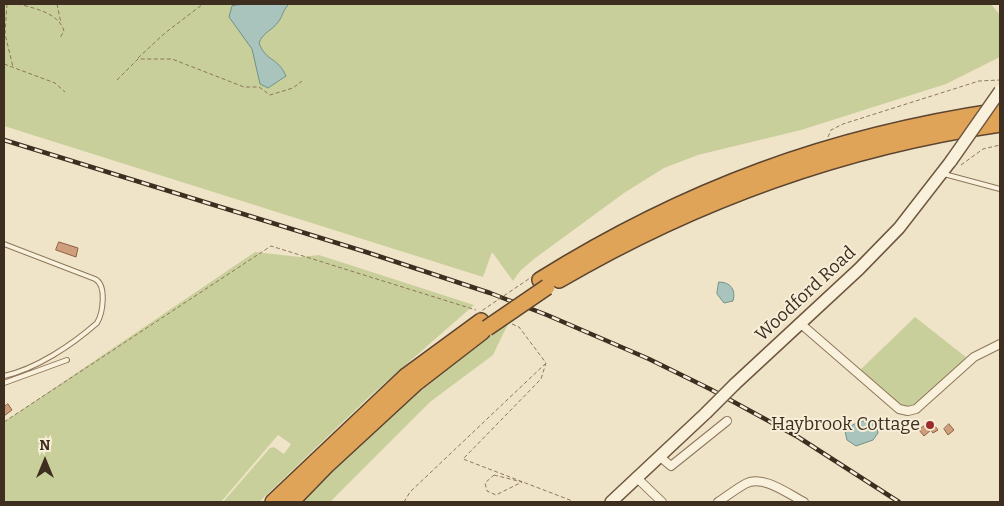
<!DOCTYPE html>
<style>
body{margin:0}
#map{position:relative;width:1004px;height:506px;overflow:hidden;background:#f0e4c8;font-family:Bitter,serif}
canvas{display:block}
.frame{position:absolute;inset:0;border:5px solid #3d2e20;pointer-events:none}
.north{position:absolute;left:20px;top:436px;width:50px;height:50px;-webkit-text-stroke:4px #f7eed8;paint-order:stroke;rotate:0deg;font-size:14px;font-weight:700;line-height:20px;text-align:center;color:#3d2e20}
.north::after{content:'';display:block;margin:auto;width:18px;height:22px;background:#3d2e20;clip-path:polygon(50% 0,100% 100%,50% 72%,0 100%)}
</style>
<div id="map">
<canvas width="1004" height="506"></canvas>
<div class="frame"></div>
<div class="north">N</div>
</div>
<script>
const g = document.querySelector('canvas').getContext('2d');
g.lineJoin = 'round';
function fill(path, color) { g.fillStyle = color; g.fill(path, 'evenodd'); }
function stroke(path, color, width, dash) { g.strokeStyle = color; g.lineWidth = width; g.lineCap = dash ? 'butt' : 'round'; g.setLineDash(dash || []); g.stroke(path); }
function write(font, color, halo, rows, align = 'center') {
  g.font = font + ' Bitter,serif'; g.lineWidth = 4; g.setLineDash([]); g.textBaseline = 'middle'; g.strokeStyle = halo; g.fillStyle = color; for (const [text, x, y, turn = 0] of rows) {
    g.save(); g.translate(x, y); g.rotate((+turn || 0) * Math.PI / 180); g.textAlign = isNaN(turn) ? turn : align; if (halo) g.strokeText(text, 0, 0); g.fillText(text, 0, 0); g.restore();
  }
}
fill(new Path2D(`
 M4,4H991L1000,15V57L946,84L801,130L698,155L664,168L624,193L534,259L520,271L513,281L492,252L483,277L4,126Z
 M255,252L300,257L319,255L474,305L369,397L259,502H223L270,448L274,447L284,454L291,444L278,435L221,502H6L4,498V422Z
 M915,317L967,358L918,405L911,409L899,406L859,371Z
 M506,322L508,324L493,355L430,402L330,502H296L434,374Z`), '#c9cf9b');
const water = new Path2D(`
 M245,4H289C283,10 283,15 279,21C273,30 263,32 259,43C267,63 277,56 286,76L268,88L260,84L252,49L229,17L232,6Z
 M719,282C731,282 736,290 733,301L724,303L717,294Z
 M872,420L876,423L878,433L873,440L856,446L847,440L845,431C853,423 862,420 872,420Z`);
fill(water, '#a9c4bc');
stroke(water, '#6f938a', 1);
const building = new Path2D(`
 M59,242L78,248L76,257L56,250Z
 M8,404L12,410L4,416V407Z
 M931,421L938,430L933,433L931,430L924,436L919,430Z
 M949,424L954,430L948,435L944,429Z`);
fill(building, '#cf9f7d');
stroke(building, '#8d5f41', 1);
const lane = new Path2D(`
 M944,174L1000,189
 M4,244L95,279C107,285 103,313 97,323C72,345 36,369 4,376
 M4,383L67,360`);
const street = new Path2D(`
 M801,324L899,409L908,411L916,409L974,357L1000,344
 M659,456L671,466L727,421
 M636,477L662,502
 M718,502C727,496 736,489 745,484C763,474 788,494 804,502`);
const secondary = new Path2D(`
 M735,384L859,269L899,228L951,161
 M611,502L706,413`);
const highway = new Path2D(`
 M540,280C686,189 830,136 1000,111
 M559,280C696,200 843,147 1000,124
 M273,502L406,376L481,321
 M291,502L326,466L416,383L482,332`);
stroke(lane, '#8d765c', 6);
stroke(street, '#8d765c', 10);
stroke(secondary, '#6f573f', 14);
stroke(highway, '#5b4430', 18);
stroke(new Path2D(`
 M7,4L5,34L13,67
 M18,4C34,8 59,13 64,31L60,38
 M57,4L61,23
 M138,58L165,33L203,4
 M4,64L55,83L65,92
 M117,80L138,59H172L244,87H259L270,95L293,88L302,81
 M828,137L831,130L843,124L979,81L1000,80
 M961,165L983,149L1000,145
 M512,324L519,327L546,363L541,379L463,459L575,502
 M4,422L271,246L476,310
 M494,475L522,482L496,495L487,491L485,483Z
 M404,502L410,492L545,364`), '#8d765c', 1, [4, 2.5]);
stroke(lane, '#faf1dc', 4);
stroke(street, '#faf1dc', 8);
stroke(secondary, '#faf1dc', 11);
stroke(highway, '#e0a458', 15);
const rail = new Path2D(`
 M4,140L366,252L490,293L547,315L649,359L710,389L798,437L899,502`);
stroke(rail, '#3d2e20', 4.5);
stroke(rail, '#f7eed8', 2.5, [8]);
const secondaryBridge = new Path2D(`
 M951,161L1000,91
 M706,413L735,384`);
const highwayBridge = new Path2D(`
 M487,328L547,287`);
stroke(secondaryBridge, '#6f573f', 14, []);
stroke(highwayBridge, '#5b4430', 18, []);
stroke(new Path2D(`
 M477,314L536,274`), '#8d765c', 1, [4, 2.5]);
stroke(secondaryBridge, '#faf1dc', 11);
stroke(highwayBridge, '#e0a458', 15);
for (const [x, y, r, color] of [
 [930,425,5,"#9e2a2b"]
]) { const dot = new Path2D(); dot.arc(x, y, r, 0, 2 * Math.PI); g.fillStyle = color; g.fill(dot); stroke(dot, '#f7eed8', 2); }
write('18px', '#3d2e20', '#f7eed8', [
 ["Woodford Road",806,294,-43]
]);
write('18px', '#3d2e20', '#f7eed8', [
 ["Haybrook Cottage",920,425]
], 'right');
</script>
